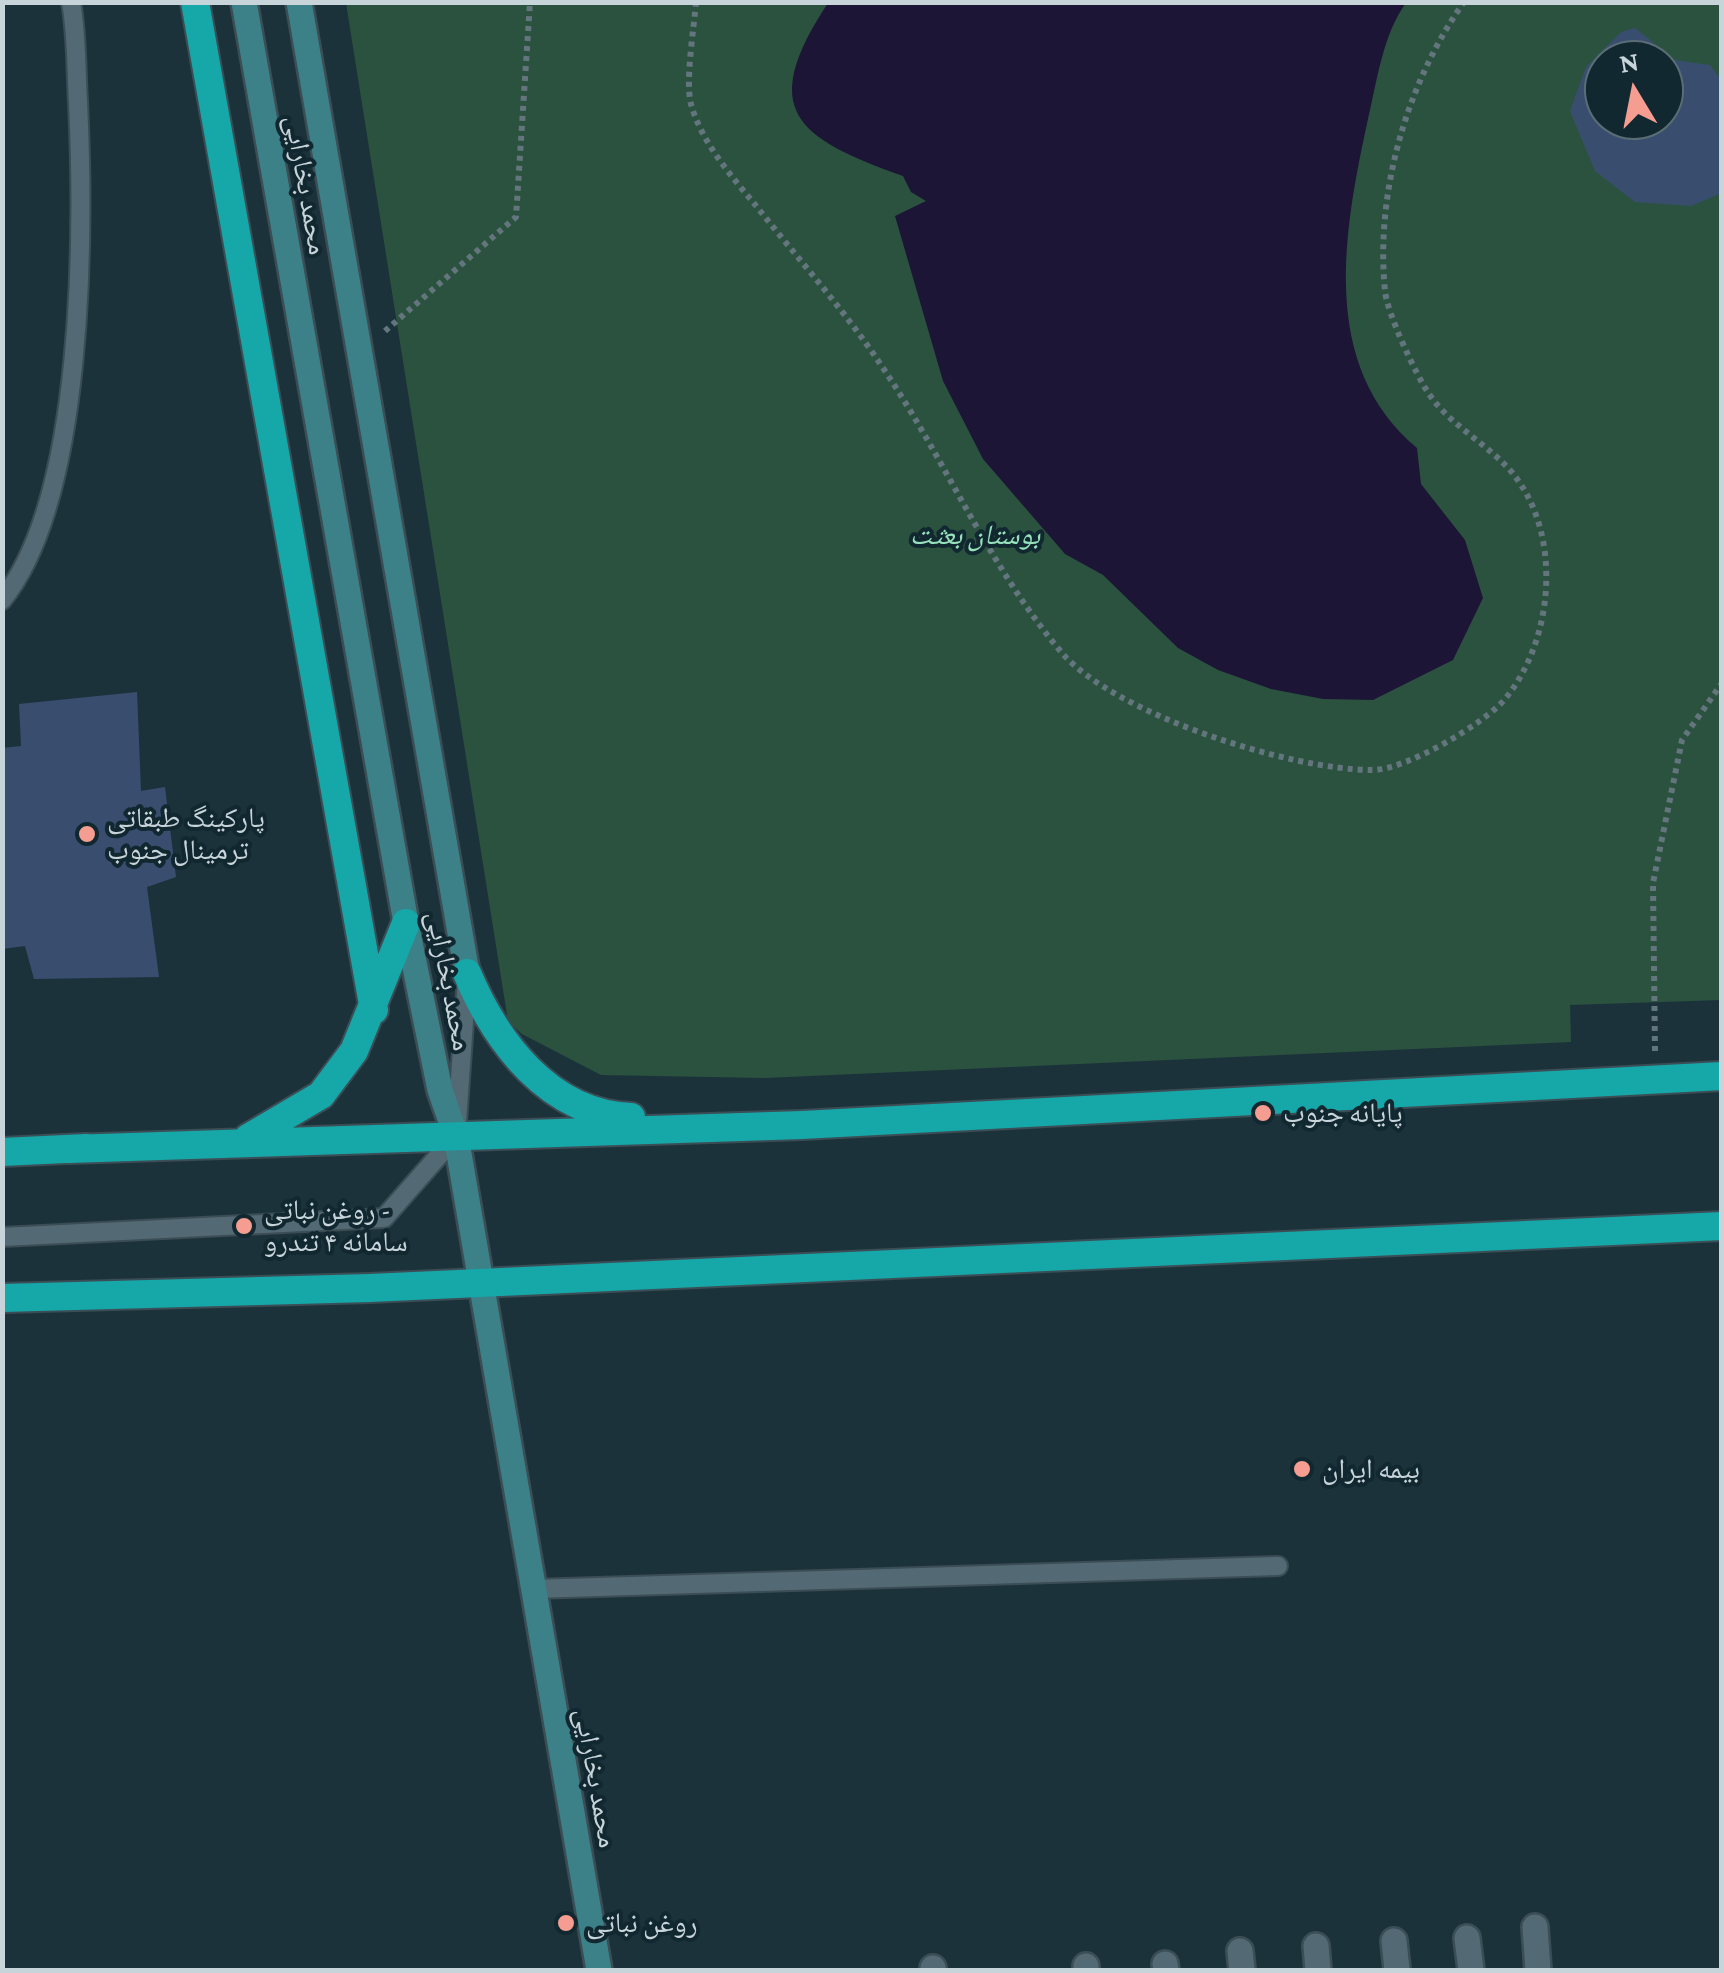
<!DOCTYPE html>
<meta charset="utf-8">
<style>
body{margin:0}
#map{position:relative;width:1724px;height:1973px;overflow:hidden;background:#1c323b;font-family:"Crimson Pro",serif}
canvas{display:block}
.frame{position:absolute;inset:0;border:5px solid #c7d4d9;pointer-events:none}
.north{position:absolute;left:1584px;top:40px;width:100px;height:100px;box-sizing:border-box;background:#122830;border:2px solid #5a6d74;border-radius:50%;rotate:350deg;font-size:28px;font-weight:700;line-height:40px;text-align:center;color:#c7d4d9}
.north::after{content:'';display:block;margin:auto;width:35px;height:45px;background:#f59d90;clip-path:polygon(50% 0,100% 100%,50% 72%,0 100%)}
</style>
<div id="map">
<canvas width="1724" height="1973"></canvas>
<div class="frame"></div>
<div class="north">N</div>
</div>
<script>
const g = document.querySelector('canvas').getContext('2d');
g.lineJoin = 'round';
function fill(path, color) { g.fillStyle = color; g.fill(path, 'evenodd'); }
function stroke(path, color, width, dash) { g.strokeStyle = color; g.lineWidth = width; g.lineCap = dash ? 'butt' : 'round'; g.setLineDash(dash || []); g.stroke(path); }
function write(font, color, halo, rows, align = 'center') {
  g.font = font + ' "Crimson Pro","Noto Naskh Arabic",serif'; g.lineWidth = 8; g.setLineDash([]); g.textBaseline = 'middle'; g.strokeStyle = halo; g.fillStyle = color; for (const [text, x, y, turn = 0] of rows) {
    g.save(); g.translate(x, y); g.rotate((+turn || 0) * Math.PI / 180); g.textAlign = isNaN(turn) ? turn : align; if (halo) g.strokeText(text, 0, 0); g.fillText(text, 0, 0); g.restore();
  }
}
fill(new Path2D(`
 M346,3H1721V1000L1570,1005L1571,1042L765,1078L601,1075L522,1034L508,1021ZM1604,60H1664V120H1604Z`), '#2b523f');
fill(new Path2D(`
 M828,3H1406C1383,34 1377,81 1368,119C1344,230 1318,365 1417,448L1421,484L1465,540L1483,598L1453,660L1373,700L1323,699L1271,689L1218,670L1178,648L1103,575L1065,554L983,459L943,381L895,216L926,201L911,192L903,176C796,138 757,110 828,3Z`), '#1d1536');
fill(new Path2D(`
 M1635,28L1675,60L1710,65L1722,81V193L1691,206L1635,202L1595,171L1570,111L1586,67L1621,32ZM1604,60H1664V120H1604Z
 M137,692L141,791L165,787L176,877L147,887L159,977L34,979L25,946L2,949V748L21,746L19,704Z`), '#394e6f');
const service = new Path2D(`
 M2,600C85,498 84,231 78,102C76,69 77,35 71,2
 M2,1237L384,1218L456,1136L467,978
 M533,1589L1278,1566`);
const minor = new Path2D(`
 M1535,1927L1538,1970
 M1467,1938L1471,1970
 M1394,1941L1397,1970
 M1316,1946L1318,1970
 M1240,1951L1242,1970
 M1165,1964L1166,1970
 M1086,1966V1970
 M933,1968V1970`);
const secondary = new Path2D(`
 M244,2L406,923L440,1090L456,1136L599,1970
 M299,2L467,973`);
const trunk = new Path2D(`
 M195,2L374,1010
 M467,973C496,1042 549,1114 631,1117
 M248,1138L321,1095L354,1051L406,923
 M69,1149L802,1125L1722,1076
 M2,1152L86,1148
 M2,1298L370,1288L1722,1226`);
stroke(service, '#3b4d55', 22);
stroke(minor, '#3b4d55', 30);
stroke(secondary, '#3b4d55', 30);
stroke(trunk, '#3b4d55', 32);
stroke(new Path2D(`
 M696,2C694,28 685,81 691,104C701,142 733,178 757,207C799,260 846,312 883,368C946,461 989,567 1062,653C1116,715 1291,770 1372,770C1406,770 1484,724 1505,699C1553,641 1562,540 1517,479C1494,447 1452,428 1429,394C1416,375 1387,313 1385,291C1375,193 1407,82 1464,2
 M385,331L516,217L530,2
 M1655,1051L1653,883L1682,740L1722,683`), '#63757d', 6, [5, 5]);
stroke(service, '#536a75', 18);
stroke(minor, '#536a75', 25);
stroke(secondary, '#3c8188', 25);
stroke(trunk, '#16a7a9', 28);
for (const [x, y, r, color] of [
 [87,834,10,"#f59d90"],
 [1263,1113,10,"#f59d90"],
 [244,1226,10,"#f59d90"],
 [1302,1469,10,"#f59d90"],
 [566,1923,10,"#f59d90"]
]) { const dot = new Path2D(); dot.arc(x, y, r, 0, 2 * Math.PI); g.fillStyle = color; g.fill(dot); stroke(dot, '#122830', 4); }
write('28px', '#c7d4d9', '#122830', [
 ["محمد بخارایی",306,185,80],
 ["محمد بخارایی",449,981,79],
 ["محمد بخارایی",596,1778,80]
]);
write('italic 28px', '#97e2bc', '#122830', [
 ["بوستان بعثت",975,535]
]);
write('28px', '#c7d4d9', '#122830', [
 ["پارکینگ طبقاتی",107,818],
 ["ترمینال جنوب",107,850],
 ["پایانه جنوب",1283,1113],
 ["روغن نباتی -",264,1210],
 ["سامانه ۴ تندرو",264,1242],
 ["بیمه ایران",1322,1469],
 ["روغن نباتی",586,1923]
], 'left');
</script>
